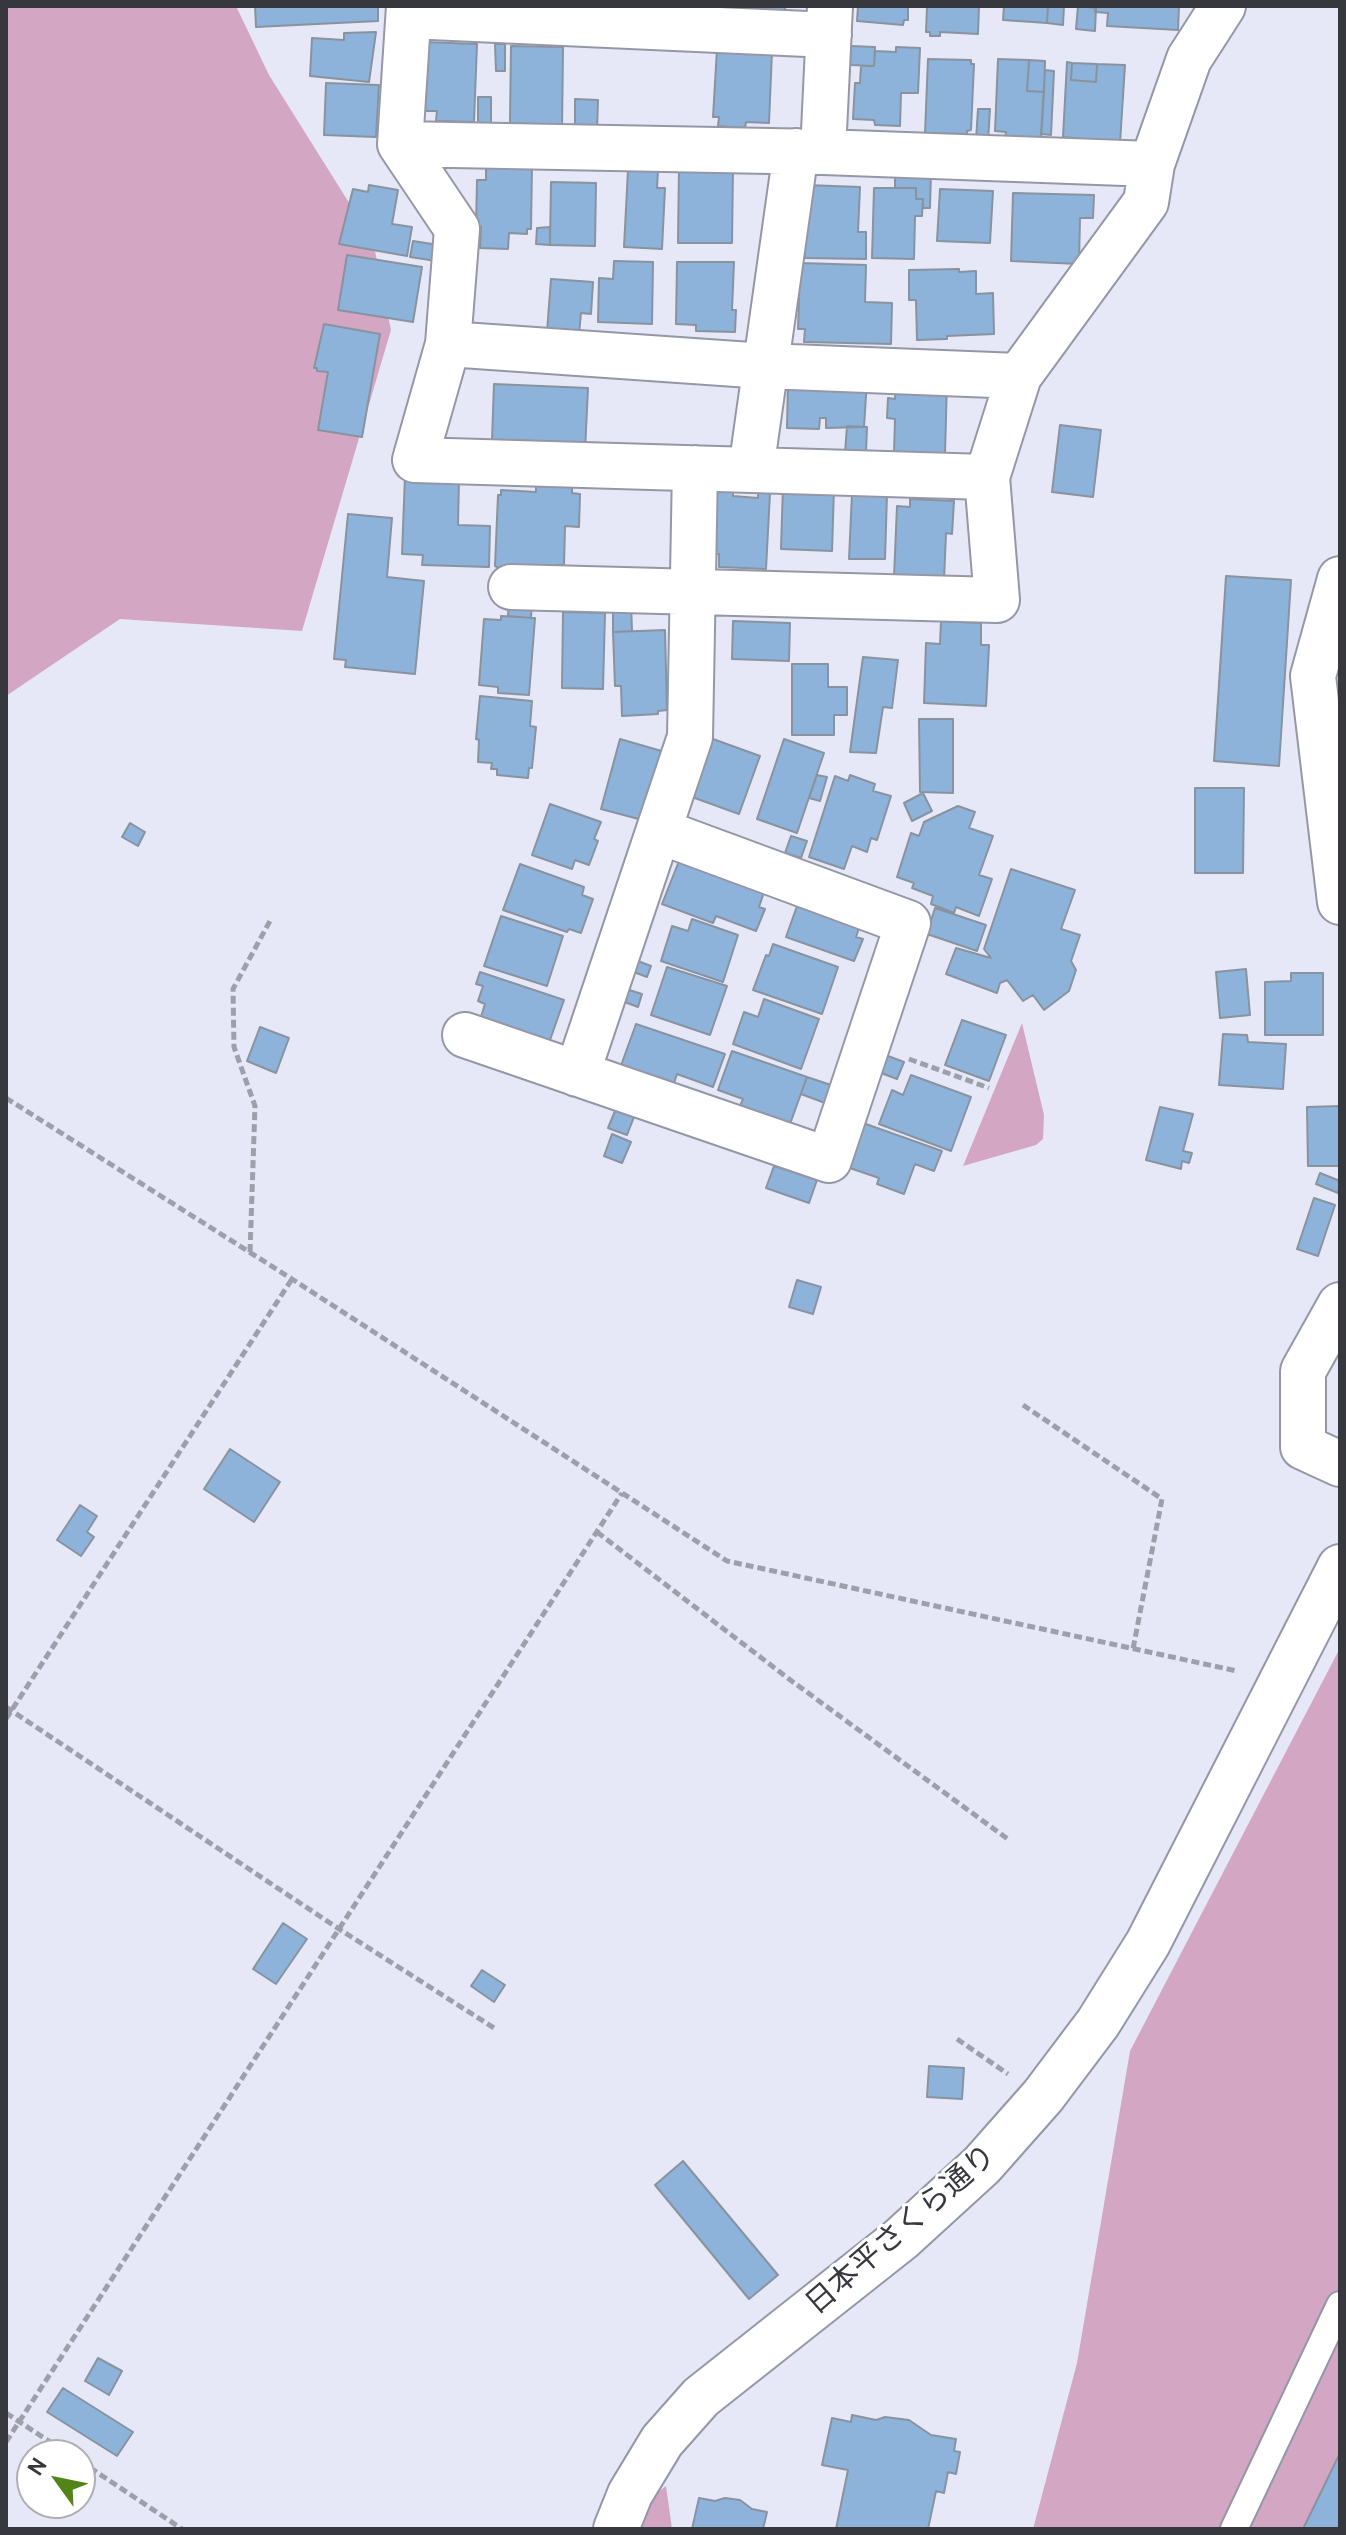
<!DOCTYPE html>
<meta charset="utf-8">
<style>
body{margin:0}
#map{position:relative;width:1346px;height:2535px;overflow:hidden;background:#e6e8f8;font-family:Cabin,sans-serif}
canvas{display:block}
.frame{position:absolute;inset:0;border:8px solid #37373e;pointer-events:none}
.north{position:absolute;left:16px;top:2439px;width:80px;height:80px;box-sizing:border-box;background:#fff;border:2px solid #afafb2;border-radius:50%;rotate:303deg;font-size:22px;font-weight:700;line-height:32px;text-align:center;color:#37373e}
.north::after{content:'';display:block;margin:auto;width:28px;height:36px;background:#538417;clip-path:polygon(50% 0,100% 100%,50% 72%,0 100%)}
</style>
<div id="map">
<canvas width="1346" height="2535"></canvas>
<div class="frame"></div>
<div class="north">N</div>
</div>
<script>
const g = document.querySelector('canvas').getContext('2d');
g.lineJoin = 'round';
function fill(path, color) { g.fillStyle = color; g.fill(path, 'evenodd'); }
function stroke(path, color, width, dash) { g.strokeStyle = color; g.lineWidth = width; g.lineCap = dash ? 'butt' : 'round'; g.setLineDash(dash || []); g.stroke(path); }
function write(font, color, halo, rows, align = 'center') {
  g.font = font + ' Cabin,"Noto Sans JP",sans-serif'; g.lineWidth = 6; g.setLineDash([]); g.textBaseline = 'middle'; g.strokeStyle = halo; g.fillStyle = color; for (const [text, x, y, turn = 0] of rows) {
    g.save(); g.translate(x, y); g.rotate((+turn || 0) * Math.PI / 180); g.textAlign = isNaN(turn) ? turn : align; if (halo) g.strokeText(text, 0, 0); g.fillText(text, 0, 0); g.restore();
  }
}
fill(new Path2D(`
 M6,6H236L269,75L373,241L391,330L302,631L120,619L6,696Z
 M1022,1023L1044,1115L1043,1139L1036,1145L963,1166Z
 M1340,1648V2529H1033L1077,2363L1130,2051Z
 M666,2486L672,2529H628L635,2510Z`), '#d3a7c4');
const building = new Path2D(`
 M255,6H378V21L256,27Z
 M737,6H785V14L737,12Z
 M858,6H908V20H904L903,25L857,21Z
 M927,6H979L978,34L940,32V36H930V32H926Z
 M1004,6H1048L1047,23L1003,20Z
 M1048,6H1064L1063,25L1047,23Z
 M1078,6L1096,8L1095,31L1076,29Z
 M1096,6H1179L1178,30L1107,26L1108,13L1095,12Z
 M376,32L369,82L310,76L312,38L344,40V33Z
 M423,42L477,44L474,122L436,121L437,111H425L426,91H421Z
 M495,44H505V71H496Z
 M511,46L563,47L562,130L531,129L532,124L510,123Z
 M851,46L875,47L874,66L850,65Z
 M896,47L920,48L918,93H901L900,126L875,125L874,120L853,119L855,83H860L861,66H874L875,51L896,52Z
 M717,49L772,51L769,123L746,122L745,128L718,126L719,117H713Z
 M928,59L971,60V64H974L971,130L967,131V134L925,133Z
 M998,59L1029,60L1027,91L1044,92L1041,140L1005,138L1006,132L995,131Z
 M1029,60L1045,61L1044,92L1027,91Z
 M1067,62L1072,63L1071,80L1096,82L1097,64L1125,65L1120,143L1063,137Z
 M1072,63L1097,64L1096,82L1071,80Z
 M1045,70L1054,71L1051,135L1041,134Z
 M326,83L379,85L376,137L324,135Z
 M478,97H491V126H478Z
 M575,99L598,100L597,132L575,131Z
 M978,109H990L988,141L976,140Z
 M486,164L532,165L531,229H527V234L509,233L508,249L480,248L481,227H476L477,180H486Z
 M679,165L733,166L732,243H678Z
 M628,170L658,171L657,188H665L662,249L624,247Z
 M895,170L931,172L930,208H923V199H916V188H895Z
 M551,182L596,183L595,246L550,245Z
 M369,185L398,190L392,224L412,227L407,256L339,244L353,189L368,192Z
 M806,185L860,187L858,232H866V259L805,258Z
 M874,188H916V199H923L922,216H915L914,259L872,258Z
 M940,189L993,191L990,243L937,241Z
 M1013,193L1094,195L1093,218H1080L1079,264L1011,261Z
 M550,227V245L536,244L537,228Z
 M413,241L445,246L443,262L410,257Z
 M347,255L422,267L413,322L338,310Z
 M614,261L653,262L652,324L598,322L599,278L613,279Z
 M677,262H734L732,310H736L735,332L696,331V325L676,324Z
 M800,263L866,265L865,302L892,303L891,344L804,342L805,329H798Z
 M959,269V272L976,271V294L993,293L994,334L947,336V339L917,340L916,300H909V270Z
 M551,279L593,282L591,314L581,313L579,334L547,332Z
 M324,324L380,334L362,437L318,430L328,372L317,371V368H314Z
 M896,379L947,381L945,454L894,453L895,419L887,418L888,398L895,399Z
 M788,380H867L864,427L826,428V418H820L819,429L787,428Z
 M494,384L588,388L585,451L533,449V441L492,440Z
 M1060,425L1101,430L1093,497L1052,492Z
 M847,426L867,427L866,453H845Z
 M405,476L459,478L458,525L490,526L489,567L422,565L423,555L402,554Z
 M536,478L572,479V493L580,494L579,527L565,526L564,565H558V571L499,568L495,566L498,495H501V490L536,492Z
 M783,485L834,488L832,551L781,549Z
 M715,491L733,492V496L758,498V492L770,493L766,569L719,567V554H712Z
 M852,493L887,494L885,559H849Z
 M910,499L954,501L952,534L946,533L944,580L894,577L897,506L910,507Z
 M348,514L392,518L387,577L424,581L415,674L345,667L346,660L334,659Z
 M1226,576L1291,580L1279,766L1214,761Z
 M509,600L532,602L531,618L508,616Z
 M631,601L632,631L613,632V602Z
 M563,612L605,613L603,689L562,688Z
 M501,616L535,618L529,695L498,693V687L479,685L484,619L501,620Z
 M733,621L790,623L789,661L732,659Z
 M941,621L981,623V645H989L986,706L924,703L926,643L940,644Z
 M665,630L667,710L658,711V714L622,716L621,686H615L613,632Z
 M863,657L898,660L892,708L883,707L876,753L850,752Z
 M792,664H828V687H847V715H834V735H792Z
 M480,696L532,701L530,726L536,727L532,768H529L528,778L497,775V769H491L492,763L478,762L479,740L476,739Z
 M919,719H953V793L920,792Z
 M620,739L665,752L646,821L601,809Z
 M713,739L760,756L739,814L692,797Z
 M784,739L824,753L797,833L757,819Z
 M817,775L827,777L820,801L809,798Z
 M850,775L875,784L873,791L891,796L877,840L871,838L867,852L852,846L844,869L809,857L835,776L848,781Z
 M1195,788H1244L1243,873H1195Z
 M923,793L932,811L912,821L904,803Z
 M550,804L601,822L594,839L598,841L589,865L575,860L572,869L532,855Z
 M958,806L975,812L969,828L993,836L979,875L992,879L979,916L956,907L954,913L931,904L933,896L912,888L914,883L897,877L911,833L919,836L924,822Z
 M130,823L145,832L138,846L122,837Z
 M791,836L807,841L801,858L785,853Z
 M681,856L764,892L759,907L765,909L756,931L716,916L713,923L662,904Z
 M520,864L584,887L582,895L593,899L581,933L569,929L567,932L503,910Z
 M1011,869L1075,890L1061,929L1080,935L1071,961L1076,970L1069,991L1044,1010L1033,995L1023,1001L1007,980L1000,983L997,993L946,974L956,948L991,958L984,949Z
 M802,892L864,914L856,937L863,939L854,961L786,937Z
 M935,908L986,925L977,951L927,934Z
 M501,916L563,936L547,986L484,966Z
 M692,919L738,935L723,982L661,961L672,926L688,931Z
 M773,944L838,967L822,1014L753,990L766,955L769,956Z
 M635,960L651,966L647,977L631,971Z
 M667,967L727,986L710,1035L651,1015Z
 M1246,969L1250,1015L1220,1018L1216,972Z
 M480,972L564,1000L549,1043L480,1020L485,1004L478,1001L483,986L476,984Z
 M1291,973H1323V1035H1265V982L1291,981Z
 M626,989L642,994L638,1007L622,1001Z
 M764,999L819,1019L801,1069L733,1044L744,1012L758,1017Z
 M962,1020L1006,1035L989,1081L945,1065Z
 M636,1024L725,1054L713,1087L677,1074L672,1089L619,1071Z
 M260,1027L289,1038L276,1073L247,1061Z
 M1223,1034L1247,1035L1248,1042L1286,1044L1283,1089L1219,1085Z
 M732,1051L807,1077L790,1124L740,1106L743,1099L718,1090Z
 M880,1053L904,1062L897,1079L873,1070Z
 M911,1075L971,1097L951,1151L879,1124L892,1090L903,1095Z
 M807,1077L831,1085L825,1103L801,1094Z
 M1340,1106V1166H1308L1307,1107Z
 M1160,1107L1193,1114L1183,1151L1192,1153L1189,1163L1182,1161L1181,1169L1146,1160Z
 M615,1111L634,1117L627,1135L608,1128Z
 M863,1123L942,1151L934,1171L915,1164L904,1194L877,1184L879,1178L847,1167Z
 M612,1134L631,1142L622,1163L604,1156Z
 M774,1166L817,1180L809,1203L766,1188Z
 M1320,1173L1340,1181L1338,1193L1316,1184Z
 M1314,1198L1335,1205L1318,1256L1297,1249Z
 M797,1280L821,1287L813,1314L789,1307Z
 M230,1449L280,1482L254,1522L204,1489Z
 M80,1505L97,1516L87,1532L94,1537L81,1556L57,1540Z
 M283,1923L307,1939L276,1984L253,1969Z
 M482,1970L505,1985L494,2002L471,1986Z
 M929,2066L964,2068L962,2099L927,2097Z
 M683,2161L778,2275L749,2299L655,2185Z
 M98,2358L122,2371L109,2395L85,2381Z
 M63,2388L133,2432L117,2456L47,2412Z
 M852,2415L876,2420L885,2417L909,2420L931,2435L956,2439L954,2451L960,2452L956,2474L948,2472L944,2493L936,2491L928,2529H836L848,2470L822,2465L832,2418L851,2422Z
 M1340,2453V2529H1303Z
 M699,2498L715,2501L725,2498L740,2500L752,2509L767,2512L763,2529H692Z`);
fill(building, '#8eb3db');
stroke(building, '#88939f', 2);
const lane = new Path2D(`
 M1234,2529L1340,2305`);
const street = new Path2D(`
 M409,6L400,144L457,229L448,344L415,460L987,477
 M409,16L829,35
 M400,144L823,152L1152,164
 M823,152L830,6
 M448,344L765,366L1019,376
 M751,470L796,151
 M1340,579L1313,676L1340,902
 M511,587L997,600L987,477L1019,376L1146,202L1152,164L1189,59L1223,6
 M465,1035L829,1160L908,923L659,831
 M577,1074L690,737L695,468
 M1340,1305L1303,1371V1447L1340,1464`);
const secondary = new Path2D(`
 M616,2529L630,2494L662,2441L701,2397L901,2239L982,2165L1043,2096L1098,2023L1148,1943L1340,1567`);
stroke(lane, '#9597a6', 30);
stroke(street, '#9597a6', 48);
stroke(secondary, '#9597a6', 48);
stroke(new Path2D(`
 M909,1059L989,1088
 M6,1098L292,1279L727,1561L1237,1671
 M250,1252L255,1106L234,1047L233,989L271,919
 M1023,1405L1162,1499L1133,1649
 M597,1532L789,1679L1009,1840
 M6,1707L339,1929L494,2028
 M6,1719L292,1279
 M957,2039L1008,2074
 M6,2413L70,2455
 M6,2442L622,1493
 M80,2461L182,2529`), '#9e9fab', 5, [8, 4]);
stroke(lane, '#fff', 26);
stroke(street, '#fff', 44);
stroke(secondary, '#fff', 44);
write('30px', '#37373e', '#fff', [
 ["日本平さくら通り",901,2230,-41]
]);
</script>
